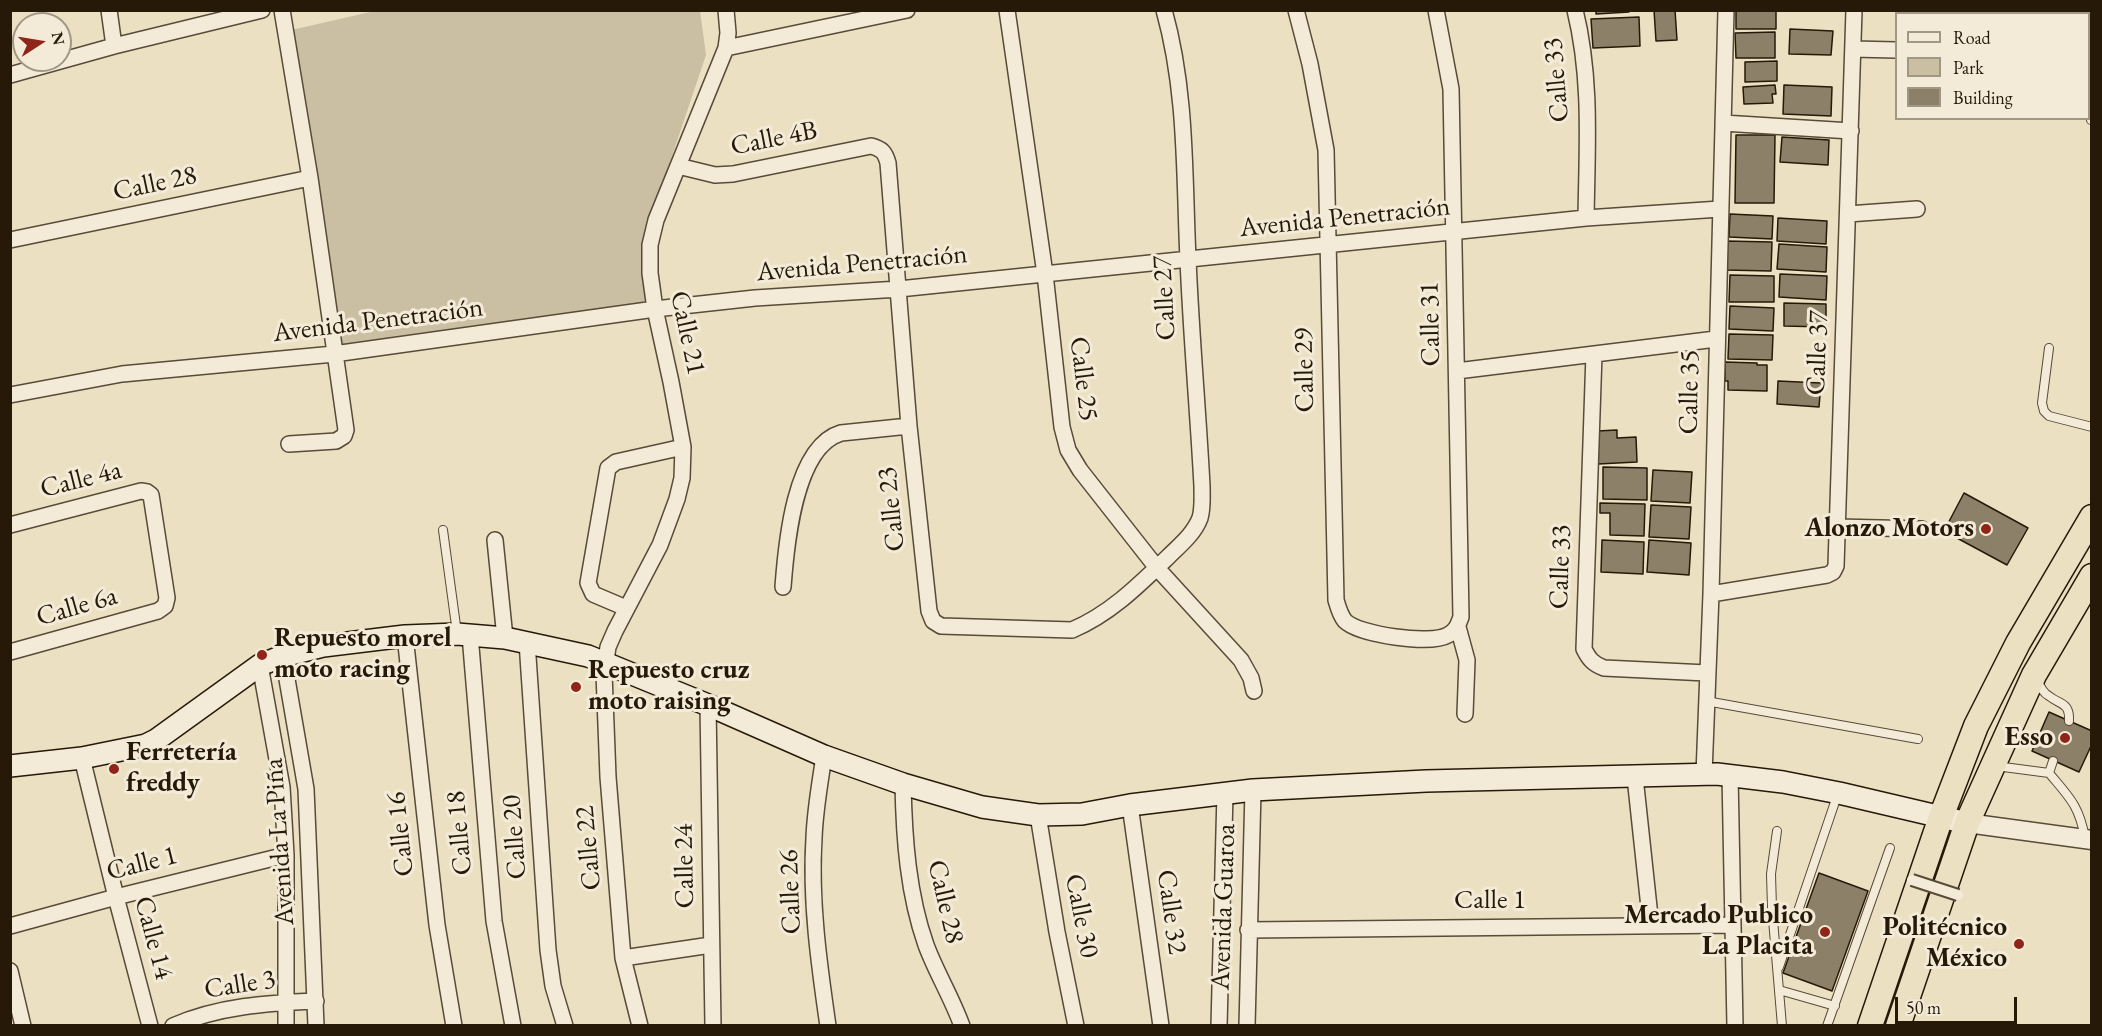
<!DOCTYPE html>
<meta charset="utf-8">
<style>
body{margin:0}
#map{position:relative;width:2102px;height:1036px;overflow:hidden;background:#ece0c3;font-family:"EB Garamond",serif}
canvas{display:block}
.frame{position:absolute;inset:0;border:12px solid #261908;pointer-events:none}
.legend{position:absolute;left:1895px;top:12px;width:195px;height:108px;box-sizing:border-box;background:#f3ebd8;border:2px solid #a19785;margin:0;padding:8px 10px;list-style:none;font-size:18px;color:#261908}
.legend li{display:flex;align-items:center;gap:12px;height:30px}
.legend b{width:30px;border:2px solid #a19785}
.north{position:absolute;left:12px;top:12px;width:60px;height:60px;box-sizing:border-box;background:#f3ebd8;border:2px solid #a19785;border-radius:50%;rotate:78deg;font-size:16px;font-weight:700;line-height:24px;text-align:center;color:#261908}
.north::after{content:'';display:block;margin:auto;width:21px;height:27px;background:#8f2418;clip-path:polygon(50% 0,100% 100%,50% 72%,0 100%)}
.scale{position:absolute;left:1895px;top:997px;width:122px;height:27px;box-sizing:border-box;border:3px solid #261908;border-top:0;padding-left:8px;font-size:18px;line-height:21px;white-space:nowrap;color:#261908;-webkit-text-stroke:4px #f3ebd8;paint-order:stroke}
</style>
<div id="map">
<canvas width="2102" height="1036"></canvas>
<div class="frame"></div>
<ul class="legend">
<li><b style="height:8px;background:#f3ebd8"></b>Road</li>
<li><b style="height:16px;background:#cabea3"></b>Park</li>
<li><b style="height:16px;background:#8d8069"></b>Building</li>
</ul>
<div class="north">N</div>
<div class="scale">50 m</div>
</div>
<script>
const g = document.querySelector('canvas').getContext('2d');
g.lineJoin = 'round';
function fill(path, color) { g.fillStyle = color; g.fill(path, 'evenodd'); }
function stroke(path, color, width, dash) { g.strokeStyle = color; g.lineWidth = width; g.lineCap = dash ? 'butt' : 'round'; g.setLineDash(dash || []); g.stroke(path); }
function write(font, color, halo, rows, align = 'center') {
  g.font = font + ' "EB Garamond",serif'; g.lineWidth = 6; g.setLineDash([]); g.textBaseline = 'middle'; g.strokeStyle = halo; g.fillStyle = color; for (const [text, x, y, turn = 0] of rows) {
    g.save(); g.translate(x, y); g.rotate((+turn || 0) * Math.PI / 180); g.textAlign = isNaN(turn) ? turn : align; if (halo) g.strokeText(text, 0, 0); g.fillText(text, 0, 0); g.restore();
  }
}
fill(new Path2D(`
 M379,10L700,11L706,55L642,245L647,303L338,345L287,31Z`), '#cabea3');
const building = new Path2D(`
 M1596,10H1629V12L1596,14Z
 M1654,10H1675L1677,40L1656,41Z
 M1736,10H1776V29H1736Z
 M1639,17L1640,46L1593,48L1591,19Z
 M1790,29L1833,31L1831,55L1789,54Z
 M1775,32V58H1736L1735,33Z
 M1777,61V81L1745,82V62Z
 M1775,85L1776,94H1772L1773,103L1744,104L1743,87Z
 M1784,85L1832,87L1831,116L1783,114Z
 M1736,135H1775L1774,203H1735Z
 M1782,137L1829,140L1828,165L1780,162Z
 M1730,214L1773,216L1772,239L1729,237Z
 M1778,218L1827,221L1826,244L1777,241Z
 M1726,241L1772,242L1771,271L1725,270Z
 M1779,244L1827,247L1826,272L1777,269Z
 M1780,274L1827,276L1826,300L1779,297Z
 M1730,275L1774,276V302H1729Z
 M1784,303L1826,304V327L1784,326Z
 M1730,306L1774,308L1773,331L1729,329Z
 M1729,334L1773,335L1772,360L1728,359Z
 M1725,362L1757,363V365H1767V391L1728,390V381H1725Z
 M1778,381L1821,383L1819,407L1777,404Z
 M1617,430V438L1636,437L1637,462L1598,464L1597,431Z
 M1603,467L1647,468V500L1603,499Z
 M1653,470L1692,472L1690,503L1651,501Z
 M1964,493L2028,528L2007,565L1944,531Z
 M1600,503L1645,504L1644,536L1610,535V513H1600Z
 M1651,505L1691,507L1689,539L1649,537Z
 M1602,540L1644,542L1643,574L1601,572Z
 M1649,540L1691,543L1689,575L1647,572Z
 M2049,712L2092,731V744L2079,772L2032,751Z
 M1819,873L1868,891L1832,991L1783,973Z`);
fill(building, '#8d8069');
stroke(building, '#261908', 1.5);
const service = new Path2D(`
 M2091,120H2092
 M2049,348L2042,403L2044,411L2049,416L2092,427
 M443,530L457,633
 M2037,680C2040,686 2043,693 2049,696C2060,705 2070,702 2069,721
 M1706,701L1918,739
 M1996,766L2049,773C2069,797 2079,805 2085,838
 M2049,773L2053,761
 M1777,831L1771,874L1772,908L1782,1026
 M1779,967L1838,793
 M1779,990L1835,1006
 M1827,1026L1890,848`);
const minor = new Path2D(`
 M109,10L114,46
 M282,10L310,178L346,430L344,436L336,441L289,444
 M1007,10L1045,274L1062,427L1068,450L1080,470L1157,568L1241,660L1251,678L1254,691
 M1296,10L1310,64L1326,150L1336,600C1338,607 1340,615 1345,621C1359,635 1431,645 1448,635C1456,631 1458,625 1461,617L1451,89L1436,10
 M1575,10C1592,79 1587,148 1586,218
 M726,48L907,10
 M1853,49L1896,50
 M10,75L114,46L262,10
 M1723,123L1851,131
 M678,166L715,175L733,174L871,146C882,149 885,152 888,163L909,426L929,611L933,621L941,626L1072,630C1110,614 1139,585 1168,557C1179,546 1194,534 1200,518C1203,508 1202,496 1202,486C1198,410 1191,334 1188,259C1184,175 1187,92 1164,10
 M1848,214L1917,209
 M10,240L310,178
 M1594,354L1584,649C1589,659 1593,664 1604,668L1707,673
 M1457,371L1716,339
 M10,395L122,374L334,354L655,309L755,298L899,289L1586,218L1720,209
 M10,525L141,491L147,492L151,495L167,598L165,606L158,611L10,652
 M1838,527L1922,529
 M495,540L505,638
 M783,587C786,546 794,447 841,433L909,426
 M1711,594L1827,575L1833,572L1836,566L1854,10
 M626,608L593,594L588,583L608,468L616,462L683,447
 M1458,627L1467,660L1465,714
 M470,635L494,921L513,1026
 M405,636L437,925L454,1026
 M527,642L548,950L553,986L565,1026
 M283,656L306,789L316,1026
 M260,665L282,787L286,855V1026
 M708,705L713,1026
 M824,756C820,783 815,810 814,838C810,900 819,964 828,1026
 M82,758L116,897L150,1026
 M1704,774L1711,594L1726,10
 M1730,775L1735,1026
 M1635,777L1651,926
 M903,784C904,838 908,894 926,945C936,972 952,998 962,1026
 M1130,805L1161,1026
 M1038,815L1057,932L1076,1026
 M10,926L116,897L286,855
 M1248,930L1733,925
 M623,958L711,945
 M10,971L23,1026
 M173,1026C219,1006 267,1003 316,1001
 M640,1026L623,958L608,777L604,673L608,647L615,631L660,545L677,499L682,478L683,447L671,382L655,309L650,273V245L656,220L726,48L728,33L726,10
 M1219,1026L1225,793
 M1247,1026L1253,790`);
const tertiary = new Path2D(`
 M1967,823L2092,840`);
const secondary = new Path2D(`
 M10,766L82,758L146,745L156,740L260,665L283,656L323,646L405,636L457,634L505,638L588,656L708,705L824,756L903,784L982,807L1038,815L1082,814L1130,805L1253,790L1426,781L1717,774L1783,782L1839,793L1967,823`);
const trunk = new Path2D(`
 M1870,1026L1941,817L1976,726L2018,643L2092,517
 M1898,1026L1967,823L2034,675L2092,576`);
stroke(service, '#584b37', 10);
stroke(minor, '#584b37', 18);
stroke(tertiary, '#584b37', 21);
stroke(secondary, '#261908', 24);
stroke(trunk, '#261908', 27);
stroke(service, '#f3ebd8', 8);
stroke(minor, '#f3ebd8', 15);
stroke(tertiary, '#f3ebd8', 18);
stroke(secondary, '#f3ebd8', 21);
stroke(trunk, '#ece0c3', 24);
const pedestrianBridge = new Path2D(`
 M1912,880L1958,895`);
stroke(pedestrianBridge, '#584b37', 14, []);
stroke(pedestrianBridge, '#f3ebd8', 10);
for (const [x, y, r, color] of [
 [1986,529,6,"#8f2418"],
 [262,655,6,"#8f2418"],
 [576,687,6,"#8f2418"],
 [2065,738,6,"#8f2418"],
 [114,769,6,"#8f2418"],
 [1825,932,6,"#8f2418"],
 [2019,944,6,"#8f2418"]
]) { const dot = new Path2D(); dot.arc(x, y, r, 0, 2 * Math.PI); g.fillStyle = color; g.fill(dot); stroke(dot, '#f3ebd8', 2); }
write('27px', '#261908', '#f3ebd8', [
 ["Calle 33",1557,80,-95],
 ["Calle 4B",774,139,-11],
 ["Calle 28",155,184,-12],
 ["Avenida Penetración",1345,218,-6],
 ["Avenida Penetración",862,264,-5],
 ["Calle 27",1165,298,-93],
 ["Avenida Penetración",378,321,-7],
 ["Calle 31",1431,324,-91],
 ["Calle 21",687,333,78],
 ["Calle 37",1818,353,-88],
 ["Calle 29",1305,370,-91],
 ["Calle 25",1083,379,83],
 ["Calle 35",1690,392,-89],
 ["Calle 4a",81,480,-14],
 ["Calle 23",892,509,-96],
 ["Calle 33",1561,567,-88],
 ["Calle 6a",77,607,-16],
 ["Calle 18",460,833,-95],
 ["Calle 16",401,834,-96],
 ["Calle 20",515,837,-94],
 ["Avenida La Piña",280,842,-94],
 ["Calle 22",589,848,-95],
 ["Calle 1",142,864,-14],
 ["Calle 24",685,866,-91],
 ["Calle 26",791,892,-92],
 ["Calle 1",1490,901],
 ["Calle 28",945,902,77],
 ["Avenida Guaroa",1224,907,-88],
 ["Calle 32",1171,912,82],
 ["Calle 30",1081,916,79],
 ["Calle 14",153,938,75],
 ["Calle 3",240,985,-9]
]);
write('bold 27px', '#261908', '#f3ebd8', [
 ["Alonzo Motors",1974,529],
 ["Repuesto morel",274,639,"left"],
 ["moto racing",274,670,"left"],
 ["Repuesto cruz",588,671,"left"],
 ["moto raising",588,702,"left"],
 ["Esso",2053,738],
 ["Ferretería",126,753,"left"],
 ["freddy",126,784,"left"],
 ["Mercado Publico",1813,916],
 ["La Placita",1813,947],
 ["Politécnico",2007,928],
 ["México",2007,959]
], 'right');
</script>
